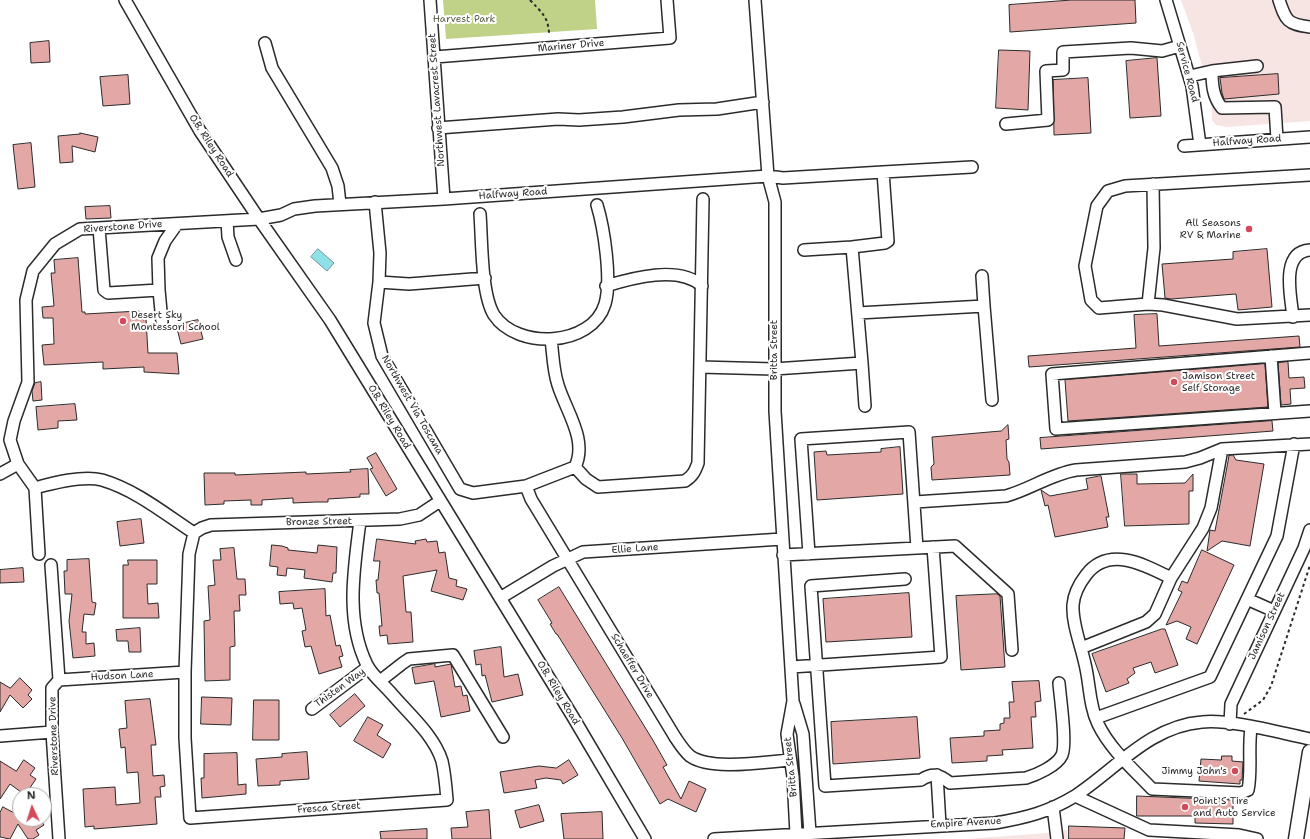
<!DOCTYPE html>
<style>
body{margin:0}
#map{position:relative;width:1310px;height:839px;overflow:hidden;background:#fff;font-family:"Shantell Sans",sans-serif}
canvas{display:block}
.north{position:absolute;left:12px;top:787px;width:40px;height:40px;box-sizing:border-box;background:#fff;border:1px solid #aaa;border-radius:50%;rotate:356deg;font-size:11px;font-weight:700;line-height:16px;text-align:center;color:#2b2b2b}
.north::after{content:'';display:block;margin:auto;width:14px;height:18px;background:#d1495b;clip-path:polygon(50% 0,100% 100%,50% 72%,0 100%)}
</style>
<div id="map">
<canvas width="1310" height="839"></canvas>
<div class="north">N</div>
</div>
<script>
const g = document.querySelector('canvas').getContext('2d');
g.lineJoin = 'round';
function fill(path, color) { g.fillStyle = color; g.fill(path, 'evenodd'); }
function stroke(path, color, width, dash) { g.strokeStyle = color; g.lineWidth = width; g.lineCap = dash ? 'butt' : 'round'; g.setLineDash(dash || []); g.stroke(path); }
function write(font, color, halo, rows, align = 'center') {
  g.font = font + ' "Shantell Sans",sans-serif'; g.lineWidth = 4; g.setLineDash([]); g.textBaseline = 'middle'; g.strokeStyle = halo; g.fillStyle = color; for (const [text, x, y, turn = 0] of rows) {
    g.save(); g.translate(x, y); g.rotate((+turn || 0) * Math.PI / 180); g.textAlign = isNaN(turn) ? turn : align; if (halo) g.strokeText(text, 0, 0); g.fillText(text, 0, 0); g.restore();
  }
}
fill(new Path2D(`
 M1181,0H1310V121L1226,127L1216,125L1212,120L1211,99L1193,33Z
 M1067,830L1068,839H966L1047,833Z`), '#f7e5e4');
fill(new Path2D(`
 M443,0H595L597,29L446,39Z`), '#bfd287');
const water = new Path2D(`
 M318,249L334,263L327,271L311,257Z`);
fill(water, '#8fe1e7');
stroke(water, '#67989c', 1);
const building = new Path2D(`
 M1072,0H1135L1136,23L1010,32L1009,5Z
 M49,41L50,62L31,63L30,43Z
 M999,50L1030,51L1028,110L996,108Z
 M1157,58L1161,116L1130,118L1126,61Z
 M1278,74L1279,94L1224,99L1222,93L1220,78Z
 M128,75L130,104L103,106L100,77Z
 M1088,78L1091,133L1054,135L1053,80Z
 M80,133L98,137L95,152L72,146L73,162L60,163L58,136L80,134Z
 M31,143L35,187L18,189L13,145Z
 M110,206L111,218L86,219L85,207Z
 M1267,249L1272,307L1238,310L1236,294L1171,299L1165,298L1162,264L1233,259V252Z
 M78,258L82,312H85V314L139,311L143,320L146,319L148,353H177L179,374L144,372V367L103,369V362L44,365L42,345L54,344L53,318H43L42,307L54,306L51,273H55L54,260Z
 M1157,314L1159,346L1299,336L1300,347L1029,367L1028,356L1136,348L1134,315Z
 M198,320L203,339L181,344L176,325Z
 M1288,362L1289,378L1304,377L1305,388L1290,389L1291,404L1281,405L1278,363Z
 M1265,364L1268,407L1068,421L1065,380Z
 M41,382L42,400L33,401L32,391L35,383Z
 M75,404L77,420L58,421V428L38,430L36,407Z
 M1272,421L1273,431L1041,449L1040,438Z
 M1008,425L1009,439L1006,440L1007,459L1009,462L1010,475L932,480L931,467L934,464L932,437L1001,431Z
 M900,447L903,494L817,500L814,452L826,451L827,455L881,452V449Z
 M376,453L397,489L386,496L370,469L373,468L367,458Z
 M1233,455L1236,460L1264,464L1250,546L1222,541L1207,551L1210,530L1215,531L1229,456Z
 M368,469L369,494H360V497L328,499V502H316L293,503V498L262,500V505H251V500L224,501V504L205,505L204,473H235V475L306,472V474L351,472L350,470Z
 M1121,474H1137V484L1185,483L1193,474V491H1189V524L1125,526Z
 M1101,476L1109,517H1106L1108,527L1055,537L1048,505L1045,506L1041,490L1050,496L1088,489L1086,479Z
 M141,519L144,543L120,546L117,522Z
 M377,539L416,544L415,541L426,539L427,542L437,541L439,553L445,552L449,578L457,580L456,586L467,589L463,600L431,591L437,570L403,576L406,612H411L413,642L388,644L387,635L380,636L379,626H382L379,593H377L376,580H378L380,561H374Z
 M272,545L282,546L288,548V550L317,553L318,545L337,547L336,573H333L332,582L304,578L305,570L287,568L286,576L277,575L278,567L270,566Z
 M234,548L237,579H245L246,595H239L240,611H234L235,646L230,647V680L205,681L204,621L210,620L208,586L215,585L213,560H221L220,549Z
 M1202,550L1234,565L1197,644L1186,639L1191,627L1177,621L1166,625L1182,592L1178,590L1182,581L1187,583Z
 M89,559L92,602L96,603L94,615L84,614L82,632H86V644L94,643L95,656L73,658L69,621L72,594H65L64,571H67V560Z
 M128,560H157V584H147L148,604L158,603L159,618H123V565H128Z
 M23,568L24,582L0,583V570Z
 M559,587L654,742L667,765L663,767L681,799L689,781L706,789L696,812L668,799L660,804L622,738L557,634H556L550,624L552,623L538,600Z
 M325,589L326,616L330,615L336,646L340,645L343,656L339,657L342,667L319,674L311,646L305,647L302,631L306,630L302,608L294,609L293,603L280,604L279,592Z
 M909,593L912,637L826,642L823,599Z
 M997,594L1000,596L1005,667L961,670L956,596Z
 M140,628L141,652H129L128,641H117L116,630Z
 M1162,629H1165L1178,665L1155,673L1151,662L1133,668L1135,673L1127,679L1129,683L1106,692L1092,654Z
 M501,647L504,677L518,674L523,695L492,702L485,675L482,676L481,664L476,665L474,651Z
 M435,664V667L451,664L455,687L461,686L463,696L467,695L470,711L441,717L434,681L415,684L412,668Z
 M20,678L32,690L28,695L32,699L23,708L10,695L0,712V682L10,688Z
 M1039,681L1041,701L1035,702L1036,717H1031L1033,748L1002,750L1003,755L987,756V761L952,763L950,738L984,736V731L1000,730V724L1004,723V718H1010L1009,702H1014L1012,682Z
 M355,694L365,706L340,727L330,715Z
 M202,697L232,698L231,725L201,724Z
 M150,699L156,745H151L153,776L164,775L165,786L160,787L161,797H155L157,824L94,829V826L85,827L83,789L115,787L116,805L140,803L138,772L127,773L125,747L121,748L119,729L127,728L125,701Z
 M254,700H279V740H253Z
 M368,717L383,725L377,735L391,744L383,758L354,741Z
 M917,717L920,758L833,764L831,722Z
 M307,752L309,779L280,781V785L258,786L256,759L282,757V754Z
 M237,753L238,785L246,784V794L202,798L201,778H204V754Z
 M1222,756H1232V761L1243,762L1242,780H1240V784L1199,781L1201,759L1221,760Z
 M24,760L35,768L30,775L36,779L25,795L10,784L0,799V761L16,771Z
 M569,760L578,775L563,784L561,780L546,778L535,780L537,788L504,793L500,772L539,766L556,768Z
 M1137,796L1233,800V824L1195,823V816H1137Z
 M539,805L544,821L520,828L515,811Z
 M3,807L20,816V819H40L44,825L36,830L39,835L33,839H28L18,824L10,839L0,837V813Z
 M489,810L491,839H452L451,828L468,827L466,812Z
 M602,812L603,839H564L561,814Z
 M1069,826L1125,828L1124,839H1069Z
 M427,829V839H381L380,832Z`);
fill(building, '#e3a8a5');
stroke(building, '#2b2b2b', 1);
const minor = new Path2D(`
 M125,0L200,131L259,219L330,320L573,717L645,839
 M430,0L444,199
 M755,0L768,176L775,202V411L793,701L787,734L793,777L796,834
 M1166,0L1192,86L1200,145
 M1279,0C1286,21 1287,24 1310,27
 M265,43L272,68L332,168L338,186L340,204
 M435,57L670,38L667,0
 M1212,71C1212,85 1213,97 1222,108L1275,107L1277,139
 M1190,76L1212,71L1257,66
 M1006,124L1048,120L1046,71L1063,70V52L1131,48L1162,51L1180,46
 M438,128L558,119L579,120L623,117L679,110L717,109L763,102
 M1184,146L1310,137
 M883,172L972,167
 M1310,175L1125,186L1108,191L1097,206L1085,266L1091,300L1099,308L1148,304L1163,305L1237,319L1310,315
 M375,202L380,253L379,282L374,323L382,356L460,489L473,493L526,486L575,467C588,440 566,411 558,385C553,370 553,354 551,339
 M480,214C482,240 481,294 494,315C517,350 592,347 605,304C612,280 604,228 597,205
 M227,221L228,237L236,260
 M99,228L104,290L108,293L159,290L158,258L165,241L177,224
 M804,250L852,247
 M982,276L984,306
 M379,282L409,284L485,278
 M606,286C632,278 679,265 702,286
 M159,290L162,322
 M1148,304L1154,248L1153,184
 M858,313L984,306L992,400
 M1293,317C1291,297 1280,252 1310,250
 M1310,353L1052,374L1056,429L1310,411
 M1271,356L1275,413
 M700,367L774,369L862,363L865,406
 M575,467L586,479L598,487L685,481C693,476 695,471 698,463L703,199
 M0,474L18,464
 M526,486L531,499L675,737C679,743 684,751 690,756C711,771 764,762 790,760
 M35,488C53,483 83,475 102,480C136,490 165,514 194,533
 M915,502L1006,496C1031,489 1051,474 1076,470L1185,462L1200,458L1222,449L1310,444
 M194,533L189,554L185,672V738L190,818L447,800C446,787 445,774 442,761C434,735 408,713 391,693C383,684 372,675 367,665C345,620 354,569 360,521
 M194,533L202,528L211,525L400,519L419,515L440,501
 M39,554L35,488L18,464L10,440L14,421L28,382L26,300L33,271L55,244L80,229L259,219L281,215L294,209L315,206L444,199L768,176L783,178L883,172L888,241L885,243L852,247L862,363
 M809,554L801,439L909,432L917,548
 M783,555L955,546L1008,594L1012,650
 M51,565L59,680L52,688V732L59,839
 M1171,578C1145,565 1109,545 1086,575C1079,584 1074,593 1073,605C1072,624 1081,645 1085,664C1090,684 1089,705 1098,724C1110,749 1133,769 1152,789L1241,793L1248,790C1252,771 1248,749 1251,728
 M905,579L811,586L825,786L921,780C933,772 940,775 950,783L1026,778C1036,775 1057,766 1062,755C1067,743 1060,697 1059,683
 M500,598L553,566L583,552L782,539
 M1247,599L1274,611
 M1081,648L1146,622L1155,614L1171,578L1203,528L1211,508L1222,449
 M791,667L941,657L933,547
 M59,680L185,672
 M380,681L403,663L409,659L453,655L503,737
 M794,704L803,734L810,833
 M312,709L368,667
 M1096,718L1210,677L1277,536L1294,444
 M1230,724L1231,704L1304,548L1310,530
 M0,736L52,732
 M937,775L940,825
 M1075,796L1149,830L1239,835L1257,839
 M1053,807L1057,839
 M714,839L995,823C1025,818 1049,812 1075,796C1116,769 1150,726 1202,722C1231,719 1280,733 1310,739`);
const major = new Path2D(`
 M1296,839L1310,752`);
stroke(minor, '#2b2b2b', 14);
stroke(major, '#2b2b2b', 17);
stroke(new Path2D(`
 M530,0C541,12 548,16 549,33
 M1244,714L1263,700L1271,686L1310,565`), '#2b2b2b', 2, [3, 3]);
stroke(minor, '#fff', 11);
stroke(major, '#fff', 14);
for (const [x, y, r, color] of [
 [1249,229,4,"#d1495b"],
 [123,321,4,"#d1495b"],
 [1174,382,4,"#d1495b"],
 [1235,771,4,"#d1495b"],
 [1185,807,4,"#d1495b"]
]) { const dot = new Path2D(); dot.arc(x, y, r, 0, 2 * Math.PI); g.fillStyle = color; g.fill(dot); stroke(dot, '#fff', 1.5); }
write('10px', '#575d47', '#fff', [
 ["Harvest Park",464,19]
]);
write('10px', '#2b2b2b', '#fff', [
 ["Mariner Drive",571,46,-5],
 ["Service Road",1187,72,75],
 ["Northwest Lavacrest Street",437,100,-94],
 ["Halfway Road",1247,141,-4],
 ["O.B. Riley Road",211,146,57],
 ["Halfway Road",513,194,-4],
 ["Riverstone Drive",123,227,-4],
 ["Britta Street",774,350,-90],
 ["Northwest Via Toscana",412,405,60],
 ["O.B. Riley Road",389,417,59],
 ["Bronze Street",319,522,-1],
 ["Ellie Lane",635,549,-4],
 ["Jamison Street",1267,626,-65],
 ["Schaeffer Drive",632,666,59],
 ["Hudson Lane",122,676,-3],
 ["Thisten Way",340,688,-36],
 ["O.B. Riley Road",558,693,59],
 ["Riverstone Drive",54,736,-92],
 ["Britta Street",791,767,-96],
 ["Fresca Street",329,808,-4],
 ["Empire Avenue",966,823,-3]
]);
write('10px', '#2b2b2b', '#fff', [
 ["All Seasons",1241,223,"right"],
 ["RV & Marine",1241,235,"right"],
 ["Desert Sky",131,315],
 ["Montessori School",131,327],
 ["Jamison Street",1182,376],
 ["Self Storage",1182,388],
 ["Jimmy John's",1227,771,"right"],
 ["Point S Tire",1193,801],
 ["and Auto Service",1193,813]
], 'left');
</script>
